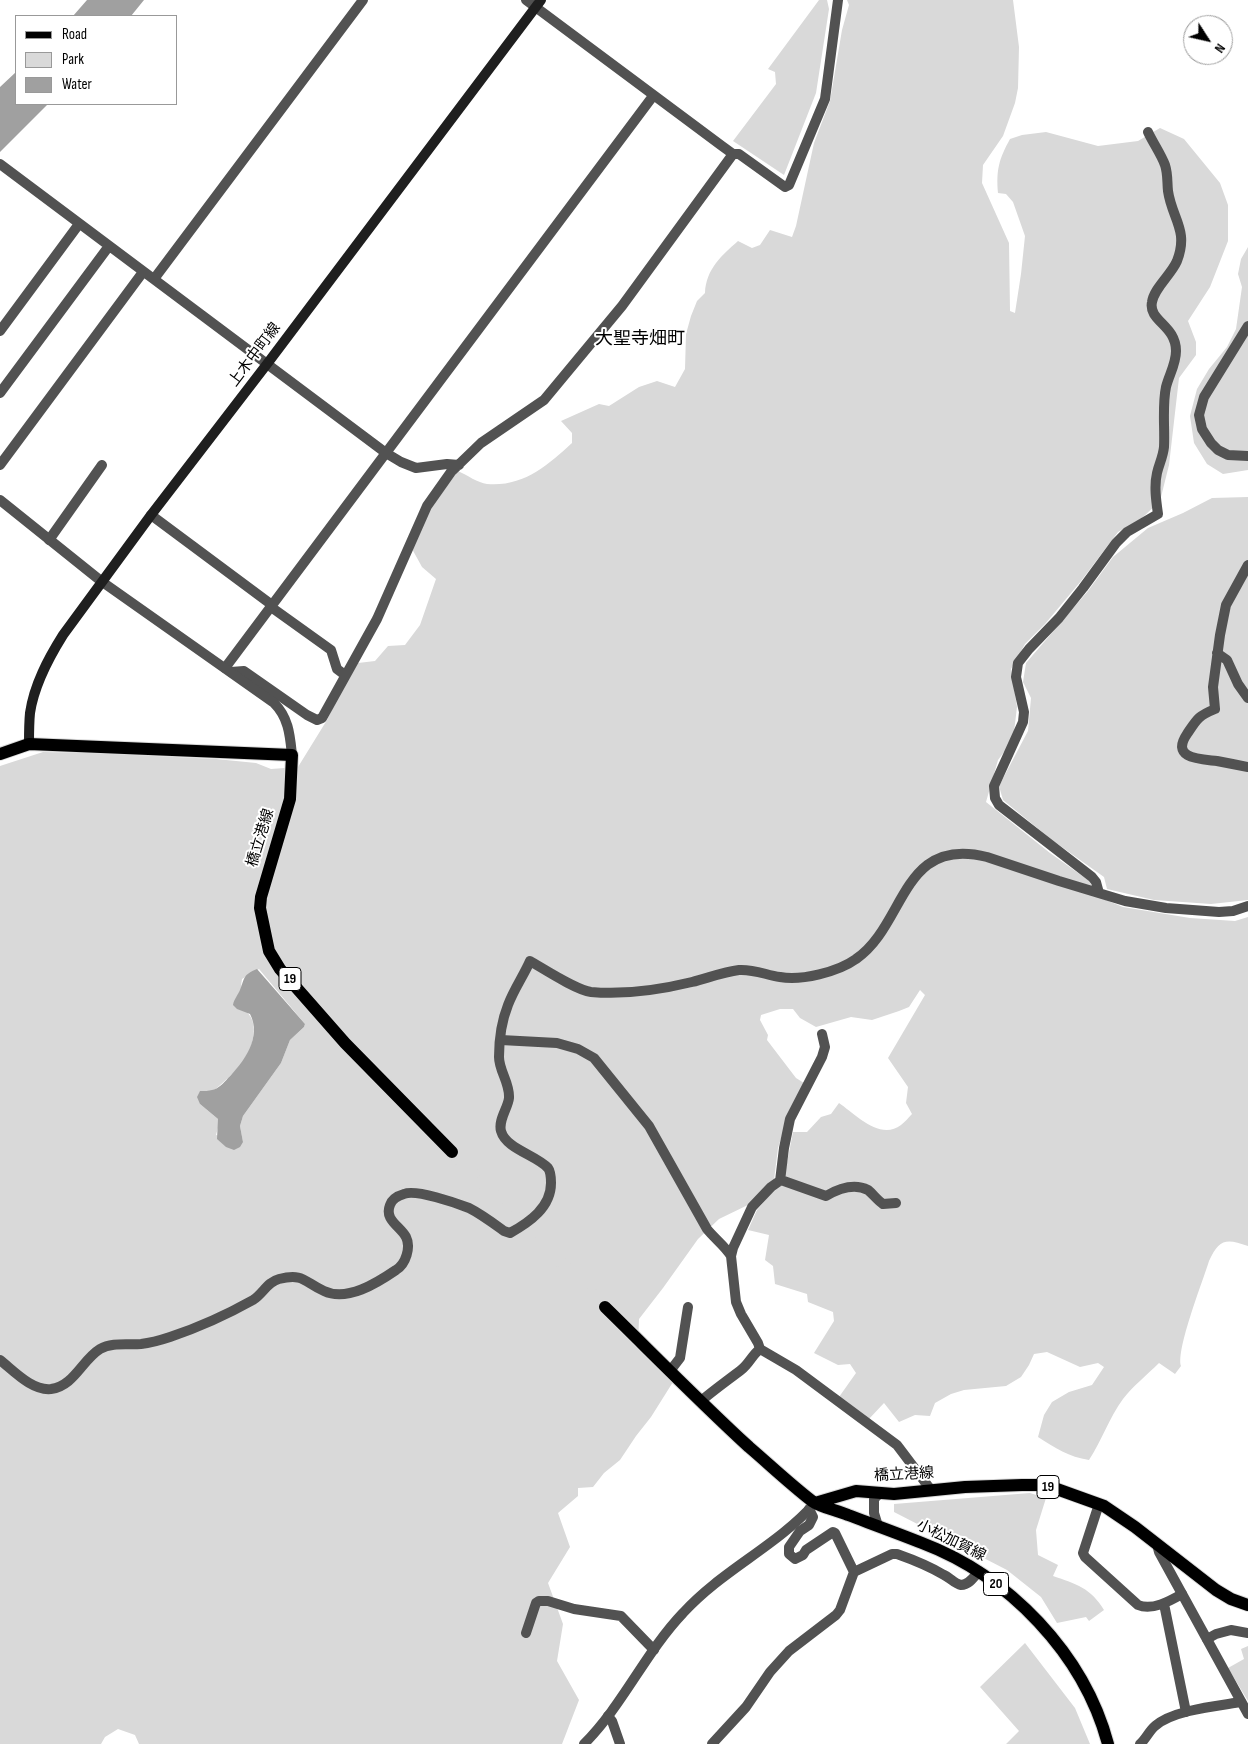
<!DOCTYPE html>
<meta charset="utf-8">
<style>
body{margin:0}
#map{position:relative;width:1248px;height:1744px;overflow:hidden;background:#fff;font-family:"Sofia Sans Condensed",sans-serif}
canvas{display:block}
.legend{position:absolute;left:15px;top:15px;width:162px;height:90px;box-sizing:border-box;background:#fff;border:1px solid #999;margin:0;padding:6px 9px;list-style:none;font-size:15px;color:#000}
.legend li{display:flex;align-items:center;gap:10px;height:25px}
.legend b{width:25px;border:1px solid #999}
.north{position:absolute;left:1183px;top:15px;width:50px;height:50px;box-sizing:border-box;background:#fff;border:1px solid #999;border-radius:50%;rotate:125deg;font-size:14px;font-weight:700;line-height:20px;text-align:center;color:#000}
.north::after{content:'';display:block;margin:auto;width:18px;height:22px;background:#000;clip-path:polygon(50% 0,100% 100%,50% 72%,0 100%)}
</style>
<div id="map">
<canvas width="1248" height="1744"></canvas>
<ul class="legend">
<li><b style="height:6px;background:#000"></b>Road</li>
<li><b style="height:14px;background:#d9d9d9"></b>Park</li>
<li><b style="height:14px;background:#a0a0a0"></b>Water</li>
</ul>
<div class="north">N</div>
</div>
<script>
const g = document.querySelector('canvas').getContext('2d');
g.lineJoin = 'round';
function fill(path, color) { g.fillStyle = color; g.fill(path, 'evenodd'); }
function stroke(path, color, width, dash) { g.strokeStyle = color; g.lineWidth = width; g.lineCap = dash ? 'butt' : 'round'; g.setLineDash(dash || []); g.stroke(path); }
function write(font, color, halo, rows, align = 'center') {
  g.font = font + ' "Sofia Sans Condensed","Noto Sans JP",sans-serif'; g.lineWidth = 4; g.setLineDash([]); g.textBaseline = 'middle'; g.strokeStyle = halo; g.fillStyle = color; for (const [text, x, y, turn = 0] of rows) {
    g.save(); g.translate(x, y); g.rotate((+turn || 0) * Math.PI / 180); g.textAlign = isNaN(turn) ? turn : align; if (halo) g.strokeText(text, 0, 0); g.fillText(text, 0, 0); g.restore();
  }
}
fill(new Path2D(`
 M819,0H827L829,9L816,93L784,175L733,141L776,84L775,72L768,69Z
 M847,0H1013L1019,47L1018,88L1015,103L1003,136L983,165L982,183L1009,243L1010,311L1015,313L1021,274L1025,236L1013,202L1006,194L998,193C996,170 999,159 1010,139L1022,135L1046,132L1098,146L1138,141L1160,128L1184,139L1220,183L1228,205V241L1210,287L1188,321L1196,342V355L1179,378L1169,465L1160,501L1142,518L1118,532L1081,581L1045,624L1025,644L1011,669L1017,707L1013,740L998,760L986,802L1050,853L1088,880L1101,898L1123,907L1190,918L1235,921L1248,917V1246C1226,1238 1219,1239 1209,1261C1203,1281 1176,1349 1181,1366L1175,1374L1159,1363C1147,1375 1133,1386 1123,1399C1109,1418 1102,1440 1089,1460C1069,1457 1055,1448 1038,1437L1044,1415L1052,1402L1069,1392L1092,1385L1104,1367L1098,1363L1080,1367L1047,1352L1034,1354L1029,1365L1021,1377L1006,1386L964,1390L951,1394L935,1403L930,1416L915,1415L899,1422L884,1403L868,1420L839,1397L856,1373L850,1364L838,1365L814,1353L834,1321L833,1312L808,1302L807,1294L775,1284L773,1266L765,1260L769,1235L748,1230L757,1210L784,1178L793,1132H807L821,1117L831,1114L839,1103C855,1114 880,1141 901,1125C905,1122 908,1118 912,1114L906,1103L908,1087L888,1058L925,995L920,990L909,1007L899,1011L872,1020L851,1017L816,1027L800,1018L793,1009H780L761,1015L760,1020L768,1035L767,1040L796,1078L804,1083L784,1129L778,1148L774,1180L752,1203L719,1219L698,1239L663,1288L639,1319L638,1347L673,1382L651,1417L636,1436L620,1460L604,1473L593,1487L578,1488V1496L558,1513L570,1547L548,1583L563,1624L557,1661L579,1700L562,1744H139L135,1735L118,1729L105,1737L101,1744H0V766L43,752L93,753L216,759L256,763L271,769L298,767L327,720L346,681L358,663L375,661L388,646L405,645L420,625L436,579L422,567L411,547L430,509L458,471C467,475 478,483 487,484C523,487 547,466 572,443V433L561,421L599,404L609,406L639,387L657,381L675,387L685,369L686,334L691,316L697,301L705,293C706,269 722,255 738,241L752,248L760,245L770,230L792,237L796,226L814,143L830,101L842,30L849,5ZM259,969L305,1024L304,1027L290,1040L281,1063L243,1116L240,1126L243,1142L216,1135L219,1124L218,1119L200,1104C221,1081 259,1061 253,1023C252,1017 248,1014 246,1010C241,1000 240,990 242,979Z
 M1248,247V470L1223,474L1207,464L1194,443L1190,416L1197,389L1209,369L1227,347L1236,329L1242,287L1238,274L1241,259Z
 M1248,497V900L1211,904L1154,900L1107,889L1104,877L1052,840L1003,800L999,786L1028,731L1031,698L1023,682L1026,663L1088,591L1113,557L1148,528L1183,513L1212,498Z
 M1030,1493L1046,1498L1036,1530L1038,1555L1058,1565L1053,1576C1076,1584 1091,1588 1104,1610L1089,1621L1086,1617L1057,1623L1041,1597L1007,1570L894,1512V1504Z
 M1025,1643L1075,1708L1090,1744H1006L1019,1731L980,1687Z
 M1248,1646V1701L1228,1668L1244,1659L1241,1649Z`), '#d9d9d9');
fill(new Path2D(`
 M87,0H144L131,16H73Z
 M16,72V104H48L0,152V87Z
 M257,969L305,1024L304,1027L290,1040L281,1063L243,1116L240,1126L243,1142L240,1147L234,1150L226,1147L217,1139L218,1119L200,1104L197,1097L200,1091C204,1091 209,1091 212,1090C218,1089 224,1083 228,1078C244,1062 262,1037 250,1014L237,1009L233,1005C234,999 238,995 240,990C245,977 243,975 257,969Z`), '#a0a0a0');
stroke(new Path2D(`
 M452,1152L605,1307`), '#d9d9d9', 12, [12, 6]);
const primary = new Path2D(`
 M0,754L29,744L292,755L290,799L261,897L260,908L269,951L280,969L345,1043L452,1152
 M605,1307C653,1354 700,1402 749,1447C770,1465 790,1484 812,1501C822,1508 837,1510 848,1515C872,1524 897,1533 922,1543C1009,1576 1084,1654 1108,1744
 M815,1503L856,1491L894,1494L965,1487L1022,1485H1039L1054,1488L1104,1506L1135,1527L1216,1590L1231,1599L1248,1605`);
stroke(primary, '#dbdbdb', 14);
stroke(new Path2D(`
 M526,0L722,146L733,154H739L785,187L789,185L825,99L838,0
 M0,164L386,453L401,462L416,468L447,464L459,465
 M154,279L363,0
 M1248,326L1204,397L1199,415L1202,429L1211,443L1218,450L1228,455L1248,456
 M0,331L79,224
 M0,393L109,246
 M0,465L143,272
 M151,515L272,605
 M49,540L102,465
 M1248,565L1226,605L1220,635L1213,687L1215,709C1198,716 1197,719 1187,734C1170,759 1201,759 1217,761C1227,763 1238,765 1248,767
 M271,607L331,650L337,669L345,675
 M1217,653L1227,660L1238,684L1248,698
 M225,668L653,96
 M231,672L244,671L307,715L317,720L322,718L377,619L427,506L451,472L481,443L544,400L622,306L733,154
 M1099,893L1096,882L1092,877L999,805L995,798L994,786L1023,722L1024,712L1016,677L1018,663L1029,649L1059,618L1083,588L1116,543L1127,532L1158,514C1156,500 1154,486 1157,473C1159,464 1163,457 1164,447C1165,428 1162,406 1166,387C1169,375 1176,364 1176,351C1176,325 1148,321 1152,302C1154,288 1171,275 1177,261C1189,230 1172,219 1168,191C1167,182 1168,174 1165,165C1161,154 1153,143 1148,132
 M501,1040L557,1043L578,1049L594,1058L649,1126L707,1229C714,1238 725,1246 731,1256
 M780,1181L784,1148L790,1119L822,1057L825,1047L822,1034
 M896,1203L883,1204C877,1200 873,1194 868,1190C854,1183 838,1189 826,1196L781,1180L771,1187L752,1207L733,1248L731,1256L736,1302L741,1314L758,1343L760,1349L796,1370L897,1445L931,1490
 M0,1360C14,1371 32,1391 51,1389C74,1386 82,1360 100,1349C112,1342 127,1345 141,1344C150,1343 161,1340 170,1337C197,1328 228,1314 253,1300C263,1294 267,1282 279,1279C304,1273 304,1282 324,1291C347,1302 377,1283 396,1270C406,1264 411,1247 406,1237C400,1226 384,1220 390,1205C392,1199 397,1196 404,1194C416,1189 456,1203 469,1208C481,1214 493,1223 504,1231L510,1233C530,1222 551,1207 551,1183C551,1178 551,1172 548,1168C536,1155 506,1149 501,1131C498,1120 508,1108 509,1098C510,1083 499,1071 499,1057C499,1041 502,1020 508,1005C514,989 524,975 530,961C544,969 576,990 591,992C624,995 659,990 692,982C708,978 723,972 739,970C754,969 766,975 780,977C801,981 838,972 856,959C906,925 901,835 987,857L1059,881L1125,901L1166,908L1219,912L1233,911L1248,906
 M670,1371L680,1358L688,1307
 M701,1401C714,1390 728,1380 741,1370C749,1364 752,1355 760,1349
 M1099,1504L1083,1553L1085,1557L1138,1605C1152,1611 1170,1601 1182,1594
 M809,1509L813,1517L809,1525L800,1531L789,1547V1554L795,1559L803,1555L806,1550L833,1532L835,1533L854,1572
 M878,1526L874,1513V1499L879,1494
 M1164,1604L1186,1712
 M526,1633L536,1603L539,1601H548L574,1609L621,1616L654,1650
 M1207,1639L1216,1634L1231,1630L1248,1633
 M608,1716L612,1721L620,1744
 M712,1744L746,1707L770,1672L789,1651L836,1615L840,1610L854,1572L892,1554H897C914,1560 929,1566 944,1575C949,1577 955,1584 961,1585C969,1585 974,1577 979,1571
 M1140,1744C1146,1739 1149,1731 1155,1726C1173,1710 1217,1706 1241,1702`), '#525252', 10);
stroke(new Path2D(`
 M0,500L101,581L274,703C289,718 290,736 292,755
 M1157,1544L1159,1552L1248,1714
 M584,1744C623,1705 645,1653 683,1613C722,1570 777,1546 815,1503`), '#525252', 10);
stroke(new Path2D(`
 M29,744C29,734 29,723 30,713C34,685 48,659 63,635L151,515L267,364L541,0`), '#1f1f1f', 10);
stroke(primary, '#000', 12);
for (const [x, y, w] of [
 [290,979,22],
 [1048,1487,22],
 [996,1584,25]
]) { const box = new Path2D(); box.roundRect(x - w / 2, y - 11.5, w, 23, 4); g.fillStyle = '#fff'; g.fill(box); stroke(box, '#000', 1); }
write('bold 14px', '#000', null, [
 ["19",290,979],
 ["19",1048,1487],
 ["20",996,1584]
]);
write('15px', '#000', '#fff', [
 ["上木中町線",255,355,-53],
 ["橋立港線",261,838,-73],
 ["橋立港線",904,1475,-3],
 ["小松加賀線",951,1541,26]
]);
write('18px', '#000', '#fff', [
 ["大聖寺畑町",640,339]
]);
</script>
